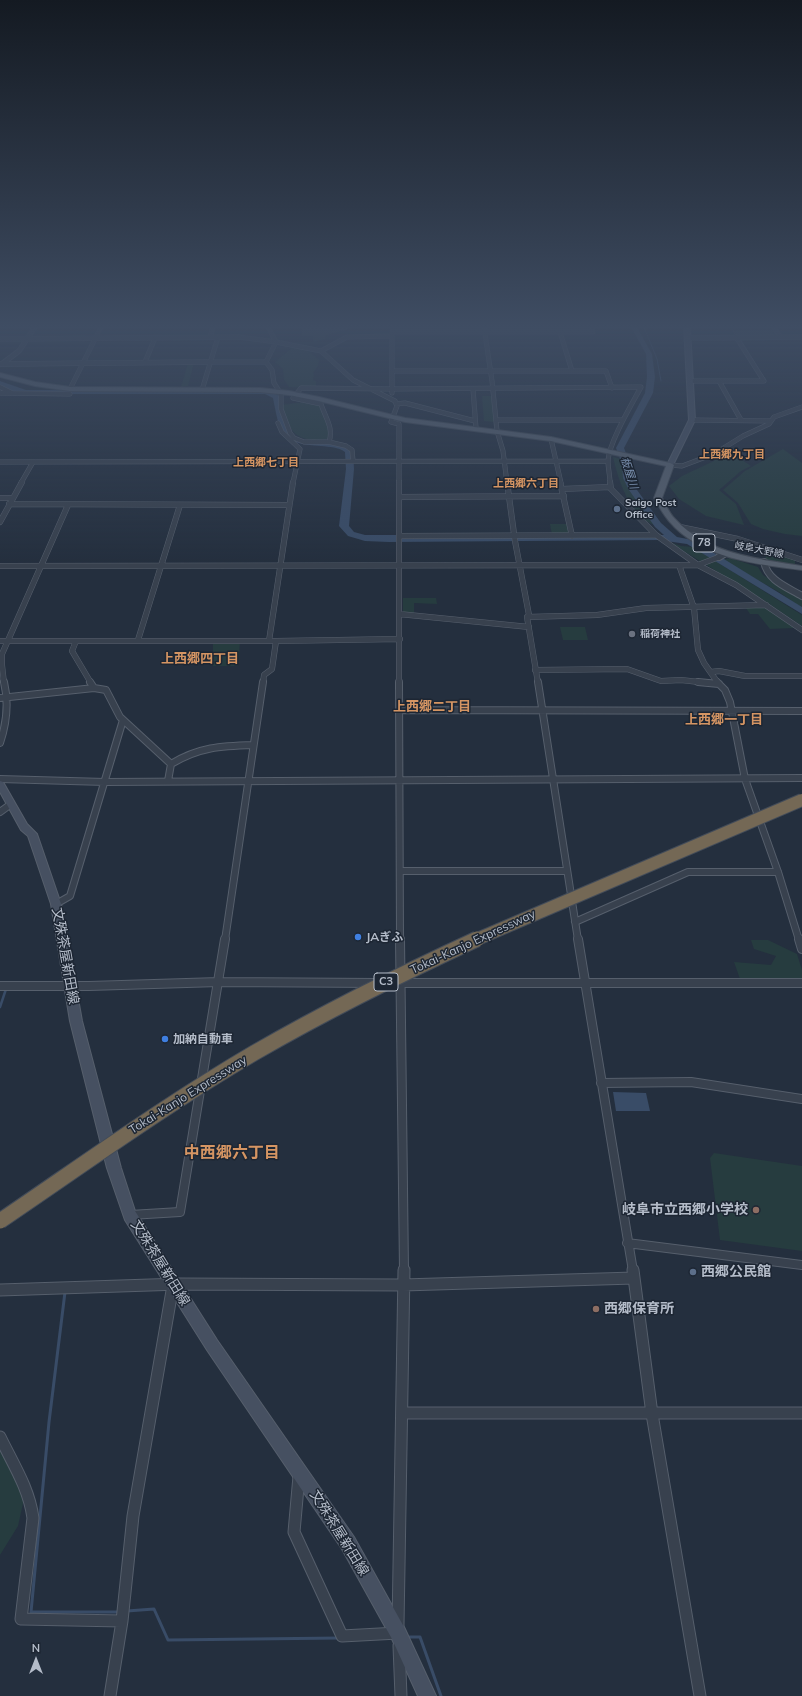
<!DOCTYPE html>
<meta charset="utf-8">
<style>
body{margin:0}
#map{position:relative;width:802px;height:1696px;overflow:hidden;background:#242f3e;font-family:Mulish,sans-serif}
canvas{display:block}
.north{position:absolute;left:16px;top:1640px;width:40px;height:40px;-webkit-text-stroke:3px #1d2633;paint-order:stroke;rotate:0deg;font-size:11px;font-weight:700;line-height:16px;text-align:center;color:#b4bcc9}
.north::after{content:'';display:block;margin:auto;width:14px;height:18px;background:#b4bcc9;clip-path:polygon(50% 0,100% 100%,50% 72%,0 100%)}
</style>
<div id="map">
<canvas width="802" height="1696"></canvas>
<div class="north">N</div>
</div>
<script>
const g = document.querySelector('canvas').getContext('2d');
g.lineJoin = 'round';
function fill(path, color) { g.fillStyle = color; g.fill(path, 'evenodd'); }
function stroke(path, color, width, dash) { g.strokeStyle = color; g.lineWidth = width; g.lineCap = dash ? 'butt' : 'round'; g.setLineDash(dash || []); g.stroke(path); }
function write(font, color, halo, rows, align = 'center') {
  g.font = font + ' Mulish,"Noto Sans JP",sans-serif'; g.lineWidth = 3; g.setLineDash([]); g.textBaseline = 'middle'; g.strokeStyle = halo; g.fillStyle = color; for (const [text, x, y, turn = 0] of rows) {
    g.save(); g.translate(x, y); g.rotate((+turn || 0) * Math.PI / 180); g.textAlign = isNaN(turn) ? turn : align; if (halo) g.strokeText(text, 0, 0); g.fillText(text, 0, 0); g.restore();
  }
}
fill(new Path2D(`
 M303,327H351C344,332 334,332 326,336L325,339L313,342V336H301Z
 M772,330L775,335L737,336L734,331Z
 M293,347L306,349L319,360L318,366L313,373L314,374L313,380L316,381V388L289,387L284,380L283,369L275,362Z
 M188,363H194L188,386L181,387Z
 M482,396H492L495,422L484,421Z
 M311,401L319,403C325,415 333,426 327,439C299,444 287,432 282,405Z
 M783,449L802,463V536L785,534L763,529L751,524L738,503L723,490L745,471Z
 M730,452L751,466L741,471L719,490L736,504L744,525L706,516L679,499L669,486L682,476L714,461L721,453Z
 M613,457L624,460C624,492 641,500 655,525C630,518 618,479 613,457Z
 M550,524H568L570,534L552,535Z
 M669,542L681,546L693,547L802,615V626L762,599Z
 M767,551L795,560V565L765,560Z
 M730,558L758,567L763,575L802,600V608L779,592L722,560Z
 M403,598H436L437,604L414,603V614L403,613Z
 M765,607L794,628L770,629L758,614H750L746,608Z
 M560,627H585L588,640H563Z
 M213,641L240,642L238,666H213Z
 M751,940H768L797,954L802,970V979H740L734,962L771,965L776,956L754,949Z
 M714,1153L802,1166V1251L720,1240L710,1158Z
 M0,1437L24,1499L18,1526L0,1555Z`), '#263c3f');
fill(new Path2D(`
 M613,1092L646,1093L650,1111H616Z`), '#394c67');
stroke(new Path2D(`
 M644,327L657,359L661,381
 M731,327L736,336
 M740,339L758,368
 M760,372L766,380`), '#394c67', 1);
stroke(new Path2D(`
 M0,1007L6,989`), '#394c67', 2.5);
stroke(new Path2D(`
 M65,1292L49,1422L31,1612H119
 M127,1611L154,1609L168,1640L339,1638
 M408,1637H420L441,1696`), '#394c67', 3);
fill(new Path2D(`
 M631,327H637L652,354L655,377L653,393L624,448L630,464L631,478L637,490L661,523L677,537L693,540L802,607V614L687,544L659,540L389,542L365,541L348,536L339,526L346,469L345,452C338,447 330,447 321,446C281,444 280,434 273,398L265,394H26L16,393L0,386V381L26,390H269L281,397C283,408 283,425 291,433C306,450 338,433 353,451L354,469L349,526L354,532L365,535H664L655,527L629,490L623,478L622,464L616,448L645,393L647,377L646,354Z`), '#394c67');
const minorFar4 = new Path2D(`
 M484,327L492,381L497,431L503,451L507,483
 M773,327L781,337
 M392,332H593L591,327
 M392,332V393
 M560,332L572,371
 M239,337L276,342L321,351L353,380L395,401L397,406L391,422L399,424V483
 M321,351L347,337L391,336
 M145,362L155,338
 M210,362H266
 M266,362L272,370L274,383L281,394V409L290,433L294,438L304,442H329C334,428 325,417 321,404L293,398L294,396
 M266,362L276,342L268,327
 M393,371H606L612,388
 M690,381H764L736,337
 M719,381L741,420
 M0,387L12,393
 M70,389L101,327
 M473,389L476,428
 M202,390L218,337
 M0,393L70,394
 M297,393L301,388L392,389L641,387C632,404 609,442 608,461C608,468 610,476 610,483
 M396,404L405,403L475,421
 M497,420H623
 M692,420L771,421
 M278,423L282,432L300,449L293,483
 M551,439L561,483
 M329,442L346,446L352,450L353,461
 M0,462L608,461
 M670,465L682,466L714,454L743,436L769,424L774,417L802,407
 M21,483L33,462`);
const minorFar3 = new Path2D(`
 M399,482V683
 M507,482L515,541L529,615L527,617L538,683
 M560,482L572,536
 M610,482L611,489L656,535L698,565L736,585L802,630
 M562,489L610,487
 M399,497L564,496
 M0,498H13
 M9,504L289,505
 M0,522L22,482
 M680,527L738,539L802,560
 M399,536L656,535
 M679,565L694,608L698,650L704,663L718,683
 M0,566L698,565L719,557
 M399,614L529,627
 M527,617L597,615L646,608L766,605
 M138,640L180,505
 M0,641H276L400,639
 M76,641L72,651L91,683
 M269,641L293,482
 M535,670L627,669L661,681L681,680L708,683
 M711,672L719,671L745,676H802
 M4,683L2,665V654L68,505
 M263,683L264,675L272,669L276,641`);
const minorFar2 = new Path2D(`
 M90,682L94,688
 M399,682L400,940
 M538,682L578,940
 M698,682L719,684
 M717,682L725,690L730,702L745,779L778,872L799,940
 M0,698L94,688L106,690L120,717L171,764
 M399,710L802,711
 M0,743C7,722 9,703 4,682
 M0,779L105,782L802,778
 M168,781L171,764C199,747 221,746 253,745
 M0,812L11,804
 M401,871H567
 M56,904L70,896L123,720
 M575,922L688,872H778
 M225,940L263,682`);
const minorFar1 = new Path2D(`
 M400,939L404,1271
 M578,939L633,1271
 M799,939L802,949
 M396,983H802
 M0,986H89L219,982L378,983
 M601,1083L691,1082L802,1099
 M130,1215L180,1212L225,939
 M627,1243L802,1265`);
const minor = new Path2D(`
 M633,1270L652,1414L700,1696
 M0,1290L180,1284L403,1285L634,1278
 M403,1413H802
 M0,1437C13,1464 29,1488 33,1518L21,1619L122,1621
 M299,1476L294,1532L342,1636L398,1633
 M398,1625L404,1270
 M399,1646L401,1696
 M110,1696L122,1621L133,1516L173,1285`);
const tertiaryFar1 = new Path2D(`
 M210,337L213,327
 M688,338L802,337
 M0,339L239,337
 M3,363L19,351L35,327
 M0,364L210,362`);
const tertiary = new Path2D(`
 M719,557L724,554
 M764,562C768,581 787,587 802,596`);
const secondary = new Path2D(`
 M684,327H690L695,420L673,465L670,467L667,465L689,420Z
 M0,781L3,782L27,824L37,834L61,904L82,1021L121,1168L135,1211L217,1340L354,1537L404,1627L436,1696H418L392,1639L342,1549L207,1350L125,1220L107,1168L70,1021L51,904L28,836L21,830L0,792Z`);
const primary = new Path2D(`
 M0,373L35,382L70,387L260,388L289,391L319,397L405,418L551,437L670,463L674,465L662,498C666,505 669,513 675,519C707,554 758,559 802,566V570C757,564 701,559 669,521C663,514 659,506 654,498L666,466L551,441L405,422L319,401L289,395L260,392L70,391L35,386L0,377Z`);
stroke(minorFar4, '#565f6c', 5);
stroke(minorFar3, '#565f6c', 6);
stroke(minorFar2, '#565f6c', 8);
stroke(minorFar1, '#565f6c', 10);
stroke(minor, '#565f6c', 13);
stroke(tertiaryFar1, '#565f6c', 5.5);
stroke(tertiary, '#565f6c', 8);
stroke(secondary, '#565f6c', 2);
stroke(primary, '#414a57', 2);
stroke(minorFar4, '#38414e', 4);
stroke(minorFar3, '#38414e', 5);
stroke(minorFar2, '#38414e', 6);
stroke(minorFar1, '#38414e', 8);
stroke(minor, '#38414e', 11);
stroke(tertiaryFar1, '#38414e', 4.5);
stroke(tertiary, '#38414e', 6);
fill(secondary, '#465061');
fill(primary, '#56606e');
const motorwayBridgeFar1 = new Path2D(`
 M475,940L802,800`);
const motorwayBridge = new Path2D(`
 M0,1221C84,1164 167,1104 254,1053C327,1011 401,974 477,939`);
stroke(motorwayBridgeFar1, '#434c59', 14, []);
stroke(motorwayBridge, '#434c59', 17, []);
stroke(motorwayBridgeFar1, '#746855', 12);
stroke(motorwayBridge, '#746855', 15);
const sky = g.createLinearGradient(0, 0, 0, 565);
sky.addColorStop(0, '#141a22');
sky.addColorStop(0.58, '#3f4d63');
sky.addColorStop(1, '#3f4d6300');
g.fillStyle = sky;
g.fillRect(0, 0, 802, 565);
for (const [x, y, r, color] of [
 [617,509,4,"#5c6f8a"],
 [632,634,4,"#6b7280"],
 [358,937,4,"#3f7fe0"],
 [165,1039,4,"#3f7fe0"],
 [756,1210,4,"#8d6e63"],
 [693,1272,4,"#5c6f8a"],
 [596,1309,4,"#8d6e63"]
]) { const dot = new Path2D(); dot.arc(x, y, r, 0, 2 * Math.PI); g.fillStyle = color; g.fill(dot); stroke(dot, '#1d2633', 1.5); }
write('bold 10px', '#b4bcc9', '#1d2633', [
 ["Saigo Post",625,503],
 ["Office",625,515],
 ["稲荷神社",640,634]
], 'left');
write('10px', '#b4bcc9', '#1d2633', [
 ["岐阜大野線",759,550,11]
]);
write('bold 11px', '#d59563', '#1d2633', [
 ["上西郷九丁目",732,455],
 ["上西郷七丁目",266,463],
 ["上西郷六丁目",526,484]
]);
write('italic 11px', '#7c92b1', '#1d2633', [
 ["板屋川",629,473,72]
]);
for (const [x, y, w] of [
 [704,543,22],
 [386,982,24]
]) { const box = new Path2D(); box.roundRect(x - w / 2, y - 9, w, 18, 3); g.fillStyle = '#1d2633'; g.fill(box); stroke(box, '#b4bcc9', 1); }
write('bold 11px', '#b4bcc9', null, [
 ["78",704,543],
 ["C3",386,982]
]);
write('bold 12px', '#b4bcc9', '#1d2633', [
 ["JAぎふ",366,937],
 ["加納自動車",173,1039]
], 'left');
write('12px', '#b4bcc9', '#1d2633', [
 ["Tokai-Kanjo Expressway",473,942,-25],
 ["Tokai-Kanjo Expressway",188,1095,-32]
]);
write('bold 13px', '#d59563', '#1d2633', [
 ["上西郷四丁目",200,659],
 ["上西郷二丁目",432,707],
 ["上西郷一丁目",724,720]
]);
write('14px', '#b4bcc9', '#1d2633', [
 ["文殊茶屋新田線",65,956,80],
 ["文殊茶屋新田線",160,1263,58],
 ["文殊茶屋新田線",339,1533,58]
]);
write('bold 14px', '#b4bcc9', '#1d2633', [
 ["岐阜市立西郷小学校",748,1210,"right"],
 ["西郷公民館",701,1272],
 ["西郷保育所",604,1309]
], 'left');
write('bold 16px', '#d59563', '#1d2633', [
 ["中西郷六丁目",232,1153]
]);
</script>
